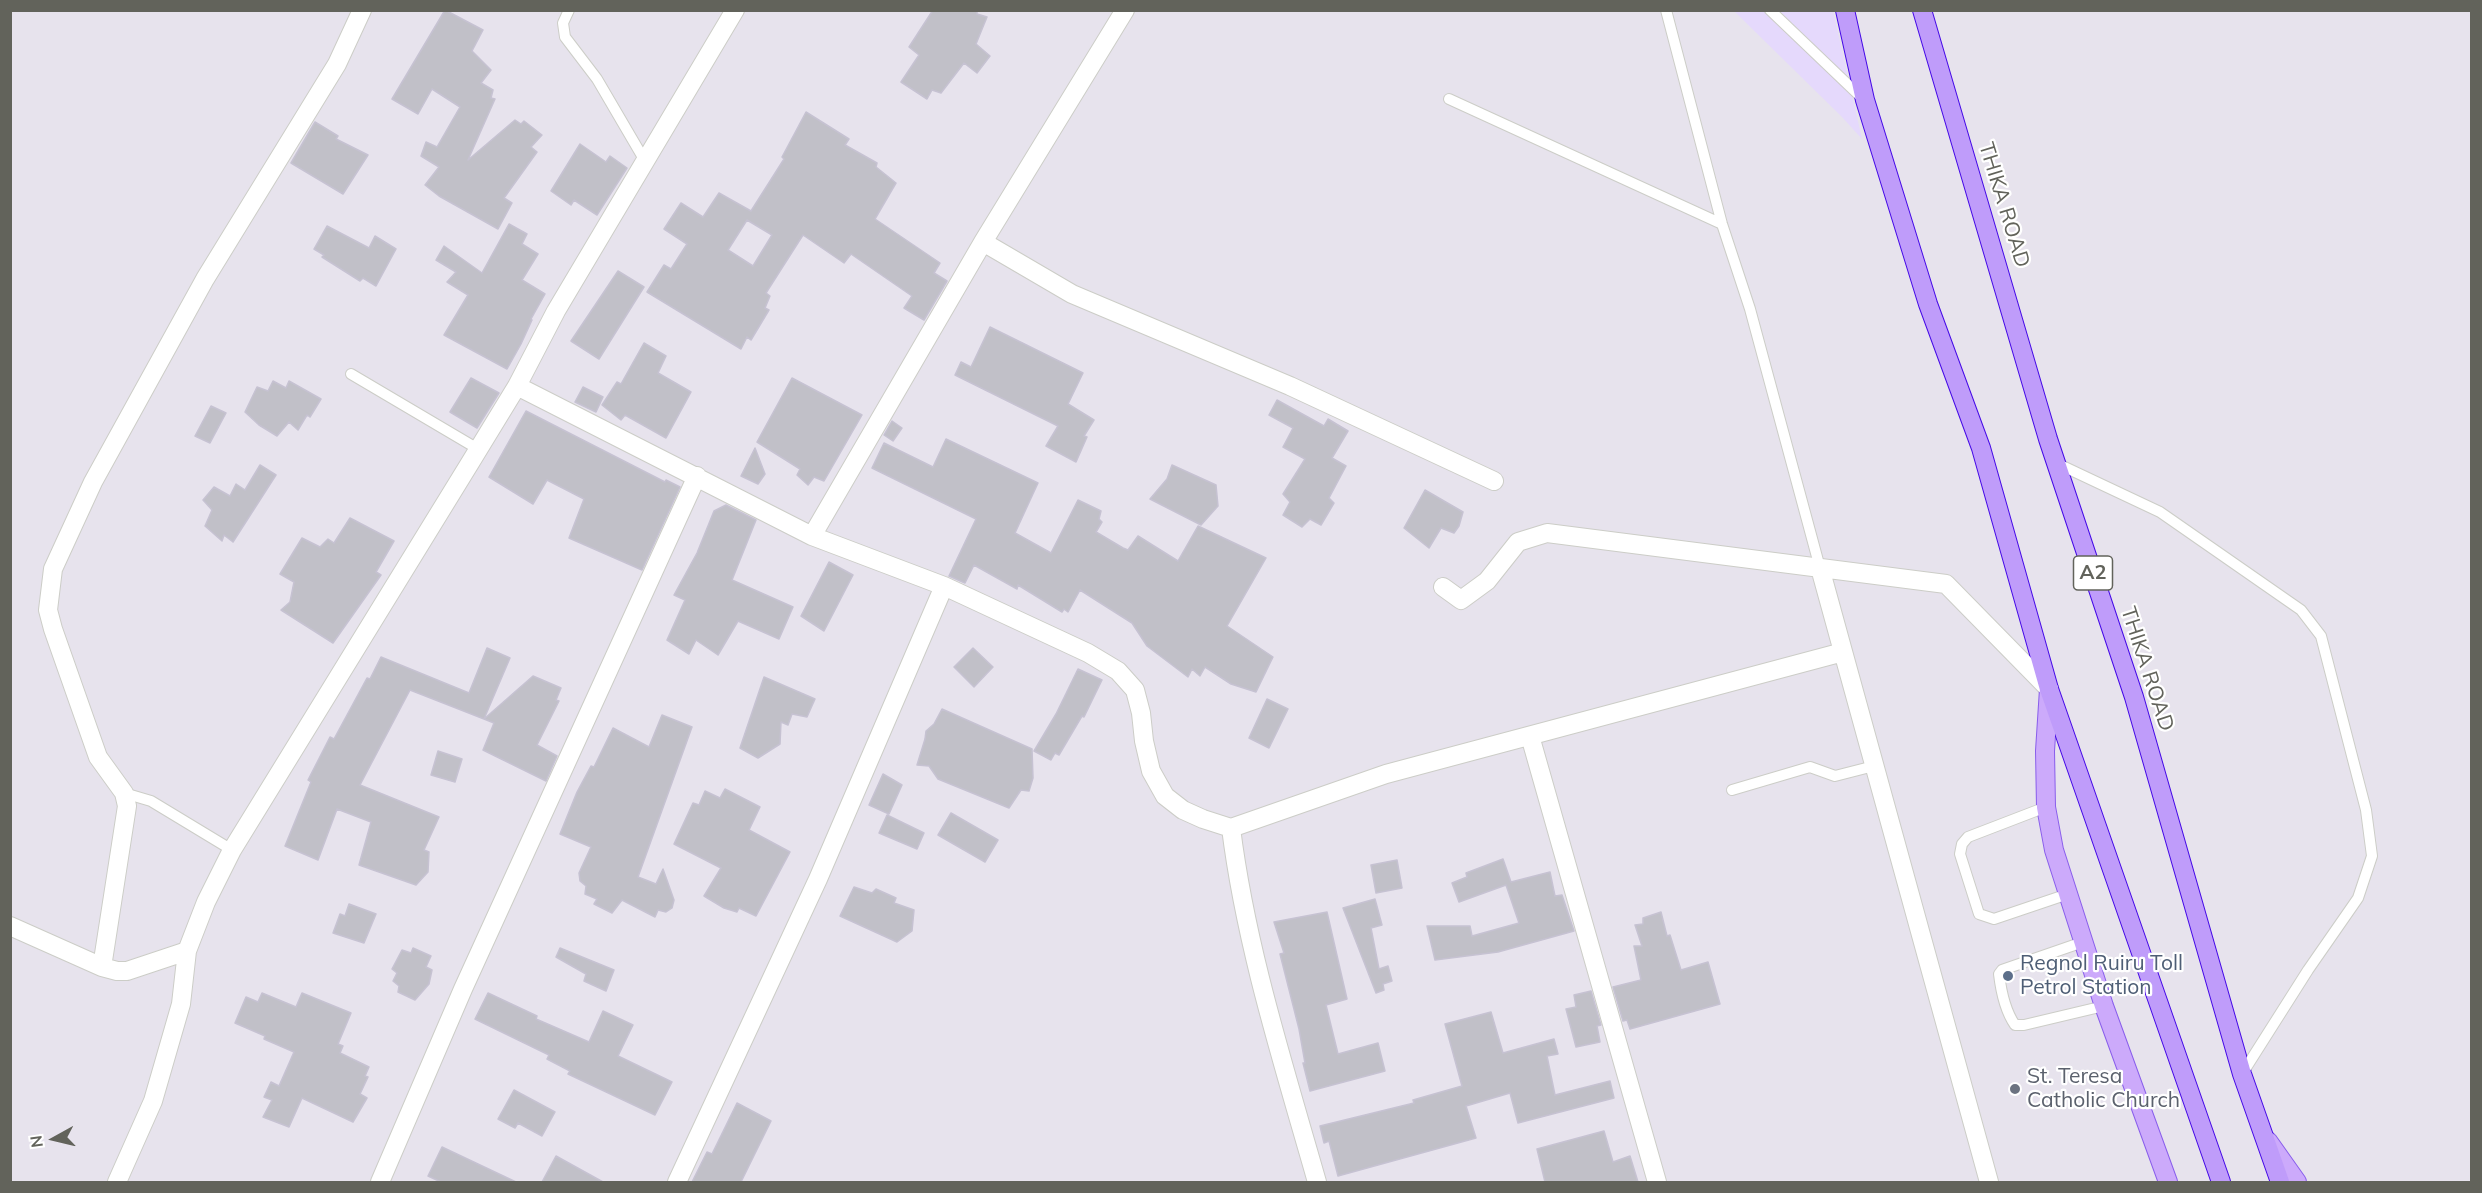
<!DOCTYPE html>
<style>
body{margin:0}
#map{position:relative;width:2482px;height:1193px;overflow:hidden;background:#e7e3ed;font-family:Mulish,sans-serif}
canvas{display:block}
.frame{position:absolute;inset:0;border:12px solid #62635b;pointer-events:none}
.north{position:absolute;left:24px;top:1109px;width:60px;height:60px;-webkit-text-stroke:4px #fff;paint-order:stroke;rotate:262deg;font-size:16px;font-weight:700;line-height:24px;text-align:center;color:#62635b}
.north::after{content:'';display:block;margin:auto;width:21px;height:27px;background:#62635b;clip-path:polygon(50% 0,100% 100%,50% 72%,0 100%)}
</style>
<div id="map">
<canvas width="2482" height="1193"></canvas>
<div class="frame"></div>
<div class="north">N</div>
</div>
<script>
const g = document.querySelector('canvas').getContext('2d');
g.lineJoin = 'round';
function fill(path, color) { g.fillStyle = color; g.fill(path, 'evenodd'); }
function stroke(path, color, width, dash) { g.strokeStyle = color; g.lineWidth = width; g.lineCap = dash ? 'butt' : 'round'; g.setLineDash(dash || []); g.stroke(path); }
function write(font, color, halo, rows, align = 'center') {
  g.font = font + ' Mulish,sans-serif'; g.lineWidth = 4.5; g.setLineDash([]); g.textBaseline = 'middle'; g.strokeStyle = halo; g.fillStyle = color; for (const [text, x, y, turn = 0] of rows) {
    g.save(); g.translate(x, y); g.rotate((+turn || 0) * Math.PI / 180); g.textAlign = isNaN(turn) ? turn : align; if (halo) g.strokeText(text, 0, 0); g.fillText(text, 0, 0); g.restore();
  }
}
fill(new Path2D(`
 M1734,11H1833L1862,139L1842,117Z`), '#e5d9fc');
const building = new Path2D(`
 M445,10L483,30L472,51L491,70L481,83L493,90L491,98L495,99L468,160L515,120L521,124L524,121L542,135L531,147L537,152L504,198L512,203L498,229L439,196L425,185L439,167L421,156L426,142L437,147L460,107L432,89L418,114L392,99Z
 M933,10H977V14L987,17L976,44L990,56L977,73L964,63L941,93L932,90L927,99L901,82L919,55L909,47Z
 M806,112L849,139L845,145L877,163L876,167L896,183L875,219L940,263L934,273L947,281L924,320L904,308L912,296L851,254L844,263L803,235L766,293L770,296L765,308L769,310L751,340L747,337L741,349L647,292L664,265L671,269L687,244L664,229L681,203L703,217L719,193L751,211L784,159L782,157ZM747,220L772,235L753,266L728,250Z
 M315,122L338,136L336,139L368,155L343,194L291,163Z
 M580,144L606,162L610,156L627,168L597,215L574,200L571,205L551,191Z
 M509,224L527,234L522,244L538,254L522,280L545,294L531,319L532,320L521,344L507,369L444,335L468,295L447,282L456,272L436,260L444,246L482,273Z
 M327,226L369,248L375,236L396,249L376,286L363,278L360,281L322,257L324,255L314,249Z
 M618,271L644,287L599,359L571,341Z
 M990,327L1083,373L1068,404L1094,420L1084,436L1087,437L1076,462L1046,446L1058,426L955,375L961,362L971,367Z
 M644,343L666,356L658,373L691,392L666,438L625,415L621,420L602,405L617,382L621,384Z
 M471,378L499,393L477,428L450,412Z
 M792,378L862,415L824,481L814,477L808,485L797,475L800,469L757,442Z
 M273,381L286,388L289,381L321,399L310,417L307,415L298,430L289,422L277,436L259,425L245,412L257,387L268,391Z
 M583,387L603,397L596,412L575,402Z
 M1277,400L1324,426L1328,419L1348,431L1332,458L1346,466L1329,498L1334,503L1321,525L1310,519L1302,527L1283,515L1290,502L1283,494L1305,459L1283,447L1293,428L1269,415Z
 M211,406L226,413L210,443L195,436Z
 M526,411L665,482L666,480L680,487L642,570L569,538L584,499L547,480L533,504L489,477Z
 M892,421L902,428L893,441L884,435Z
 M946,439L1038,483L1015,533L1051,553L1078,500L1101,511L1099,519L1102,522L1096,532L1123,548L1128,550L1138,536L1178,561L1198,526L1266,558L1227,626L1273,657L1256,692L1231,684L1205,667L1200,676L1192,669L1188,677L1147,646L1132,623L1080,590L1068,612L1064,609L1062,612L1018,585L1017,589L974,565L965,583L949,576L976,519L872,468L884,443L933,467Z
 M755,448L765,474L758,484L741,476Z
 M260,465L276,475L233,542L224,535L222,541L205,526L212,510L203,500L214,487L230,496L236,484L245,490Z
 M1172,465L1216,485L1218,506L1201,525L1150,499L1167,479Z
 M1425,490L1463,512L1459,526L1454,533L1441,528L1429,548L1404,528Z
 M726,505L756,520L732,580L793,607L779,639L738,621L718,655L696,640L689,654L667,640L685,600L674,595L697,553L714,511Z
 M350,518L394,541L376,572L381,575L333,643L281,610L290,602L294,582L280,574L302,538L320,547L328,539L334,543Z
 M829,562L853,575L824,631L801,616Z
 M487,648L510,658L484,719L410,690L360,785L439,817L424,850L429,852L428,872L416,885L359,865L371,822L337,809L318,860L285,846L311,782L308,780L330,737L334,739L367,678L370,679L381,657L469,693Z
 M973,648L993,667L974,687L954,667Z
 M1078,669L1102,680L1084,717L1082,716L1059,755L1055,753L1051,760L1034,751L1056,714Z
 M533,676L561,688L556,700L559,701L537,745L557,756L546,781L483,750L494,723L484,719Z
 M764,677L815,699L807,717L792,714L788,725L781,722L780,744L758,758L740,748Z
 M1267,699L1288,709L1269,748L1249,738Z
 M942,709L1032,749L1033,778L1029,791L1021,790L1009,808L938,779L929,766L917,765L925,739L926,731L934,724Z
 M662,715L692,727L638,877L656,884L663,869L674,900L672,908L666,912L658,910L655,917L622,900L612,913L594,904L597,899L585,894L586,886L580,881L579,873L591,847L560,834L577,792L591,766L594,767L613,728L649,747Z
 M438,751L462,759L455,782L431,775Z
 M883,774L902,785L889,814L869,805Z
 M725,789L760,807L749,830L790,852L756,916L739,908L737,912L724,908L704,896L721,868L674,844L693,803L699,805L705,791L720,798Z
 M951,813L998,840L985,862L938,835Z
 M887,815L924,833L917,849L879,833Z
 M1503,859L1511,882L1550,872L1555,896L1562,895L1574,931L1498,952L1435,960L1427,926H1470L1472,936L1519,923L1506,885L1459,902L1452,883L1467,877L1466,873Z
 M1397,860L1402,888L1376,893L1371,865Z
 M854,887L872,893L876,889L896,898L894,903L914,910L912,931L897,942L840,916Z
 M1375,899L1382,925L1371,928L1379,969L1388,966L1392,981L1383,984L1384,990L1376,993L1343,908Z
 M349,904L376,914L364,943L333,933L340,914L345,916Z
 M1327,912L1347,999L1326,1005L1338,1054L1378,1043L1385,1071L1310,1091L1303,1063H1305L1299,1029L1280,954L1284,953L1274,922Z
 M1661,912L1667,936L1670,935L1681,970L1708,962L1720,1004L1630,1029L1627,1020L1623,1021L1613,987L1641,980L1634,946H1642L1635,925L1643,924V918Z
 M413,948L431,956L426,967L432,970L429,984L415,1000L398,992L399,986L393,981L397,973L392,969L402,950L411,953Z
 M560,948L614,970L606,991L584,981L586,974L556,957Z
 M1591,991L1601,1025L1597,1026L1600,1042L1576,1047L1566,1009L1576,1007L1574,995Z
 M262,993L296,1007L302,993L351,1013L338,1044L343,1046L340,1053L369,1067L365,1076L368,1077L360,1094L367,1098L353,1122L302,1098L289,1127L263,1117L272,1100L264,1097L271,1082L279,1086L294,1052L264,1039L265,1036L235,1023L246,997L258,1002Z
 M488,993L537,1016L536,1019L589,1042L603,1011L633,1025L618,1056L672,1082L655,1115L568,1074L570,1071L547,1059L549,1055L475,1019Z
 M1491,1012L1503,1053L1554,1039L1558,1054L1547,1056L1555,1095L1610,1081L1614,1098L1518,1123L1510,1093L1466,1106L1476,1138L1338,1176L1329,1141L1324,1143L1320,1126L1414,1103L1413,1100L1462,1086L1445,1024Z
 M514,1090L555,1112L542,1136L518,1123L515,1128L498,1119Z
 M737,1103L771,1121L741,1182H692L707,1152L712,1154Z
 M1604,1131L1613,1162L1630,1156L1638,1182H1545L1537,1149Z
 M442,1147L516,1182H441L428,1176Z
 M556,1156L603,1182H542Z`);
fill(building, '#c1c0c8');
stroke(building, '#c6c2d2', 1.5);
const service = new Path2D(`
 M569,10L563,23L565,37L597,79L645,161
 M1666,10L1722,224L1750,309L1820,568
 M1770,10L1862,98
 M1449,99L1722,224
 M351,374L478,449
 M2056,463L2160,512L2301,610L2321,636L2366,810L2372,856L2358,898L2308,970L2242,1074
 M1732,790L1810,767L1835,776L1874,766
 M124,793L151,801L232,850
 M2046,807L1968,837L1962,844L1960,854L1979,914L1994,919L2068,894
 M2083,942L2002,970L1999,974C2001,991 2006,1012 2015,1025H2024L2104,1006`);
const minor = new Path2D(`
 M983,242L1072,294L1290,386L1494,481
 M517,386L812,536L944,586L1088,653L1118,671L1135,690L1141,713L1144,741L1151,771L1165,796L1183,810L1203,819L1231,828L1386,774L1843,652
 M812,536L983,242L1125,10
 M1820,568L1989,1182
 M1443,587L1461,600L1487,581L1518,542L1547,533L1946,584L2049,689
 M1530,736L1657,1182
 M1231,828C1246,948 1284,1066 1317,1182
 M10,926L102,967L117,971H127L187,951
 M102,967L127,806L124,793L98,757L53,629L48,610L53,569L93,482L205,279L337,64L362,10
 M117,1182L153,1101L181,1004L187,951L206,902L232,850L470,463L517,386L556,311L735,10
 M380,1182L463,989L697,476
 M677,1182L818,879L944,586`);
const primary = new Path2D(`
 M2049,689L2045,751L2046,807L2054,850L2104,1006L2168,1182
 M2268,1141L2297,1182`);
const trunk = new Path2D(`
 M1845,10L1865,100L1928,304L1981,448L2049,689L2221,1182
 M1922,10L2048,439L2134,697L2242,1074L2280,1182`);
stroke(service, '#cccdc7', 12);
stroke(minor, '#cccdc7', 20);
stroke(primary, '#895eeb', 20);
stroke(trunk, '#450ae6', 20);
stroke(service, '#fff', 10);
stroke(minor, '#fff', 18);
stroke(primary, '#ccaafb', 18);
stroke(trunk, '#bf9cfa', 18);
for (const [x, y, r, color] of [
 [2008,976,6,"#5c6f8a"],
 [2015,1089,6,"#6b7280"]
]) { const dot = new Path2D(); dot.arc(x, y, r, 0, 2 * Math.PI); g.fillStyle = color; g.fill(dot); stroke(dot, '#fff', 2); }
for (const [x, y, w] of [
 [2093,573,39]
]) { const box = new Path2D(); box.roundRect(x - w / 2, y - 17, w, 34, 4.5); g.fillStyle = '#fff'; g.fill(box); stroke(box, '#62635b', 1.5); }
write('bold 20px', '#62635b', null, [
 ["A2",2093,573]
]);
write('21px', '#62635b', '#fff', [
 ["THIKA ROAD",2004,205,73],
 ["THIKA ROAD",2147,669,72]
]);
write('21px', '#4e5e75', '#fff', [
 ["Regnol Ruiru Toll",2020,964],
 ["Petrol Station",2020,988]
], 'left');
write('21px', '#5b616d', '#fff', [
 ["St. Teresa",2027,1077],
 ["Catholic Church",2027,1101]
], 'left');
</script>
